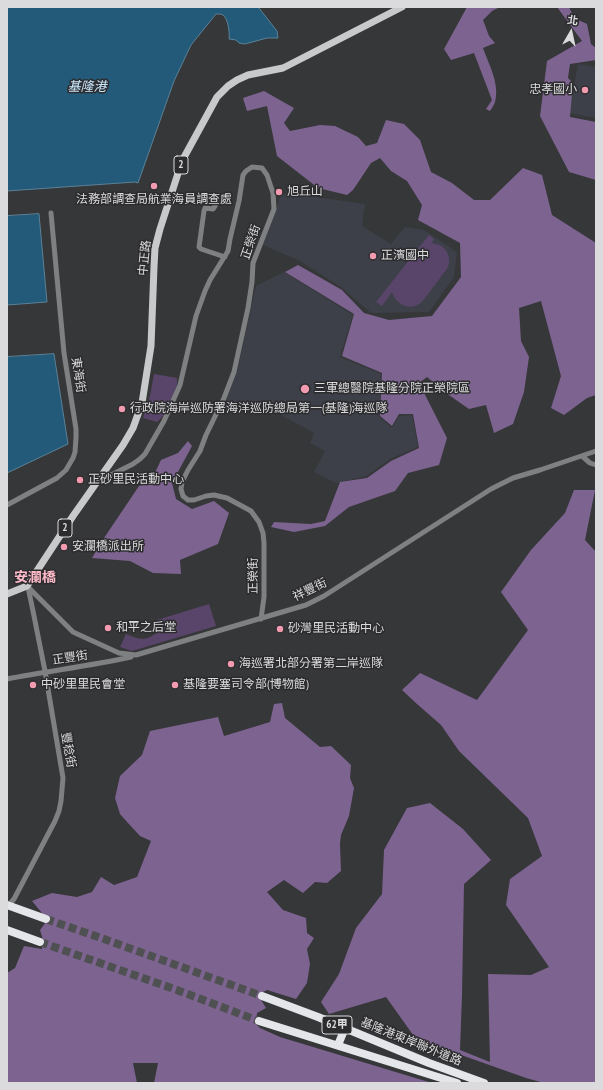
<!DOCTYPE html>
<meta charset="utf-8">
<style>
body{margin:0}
#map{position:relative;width:603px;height:1090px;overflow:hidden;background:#363739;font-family:"PT Sans Narrow","Noto Sans TC",sans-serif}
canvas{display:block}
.frame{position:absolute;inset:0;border:8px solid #dbdbdd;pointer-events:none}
.north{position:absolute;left:551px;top:12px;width:40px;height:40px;-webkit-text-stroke:3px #2c2c2f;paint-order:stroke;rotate:9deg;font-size:11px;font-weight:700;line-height:16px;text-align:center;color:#dbdbdd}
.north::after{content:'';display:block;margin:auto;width:14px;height:18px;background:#dbdbdd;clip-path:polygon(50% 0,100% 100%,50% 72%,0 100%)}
</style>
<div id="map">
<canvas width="603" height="1090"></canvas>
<div class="frame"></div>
<div class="north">北</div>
</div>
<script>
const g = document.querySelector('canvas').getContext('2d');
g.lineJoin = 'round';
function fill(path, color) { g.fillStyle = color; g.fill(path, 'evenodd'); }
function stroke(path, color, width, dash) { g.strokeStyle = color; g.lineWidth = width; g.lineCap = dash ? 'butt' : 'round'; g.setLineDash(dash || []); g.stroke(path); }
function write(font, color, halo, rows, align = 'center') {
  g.font = font + ' "PT Sans Narrow","Noto Sans TC",sans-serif'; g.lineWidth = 3; g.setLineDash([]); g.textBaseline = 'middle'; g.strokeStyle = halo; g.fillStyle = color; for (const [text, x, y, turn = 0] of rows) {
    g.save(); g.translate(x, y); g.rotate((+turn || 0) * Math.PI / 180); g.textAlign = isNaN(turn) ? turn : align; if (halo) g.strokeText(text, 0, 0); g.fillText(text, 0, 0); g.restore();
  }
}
fill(new Path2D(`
 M578,64L596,67V118L569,113Z
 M289,193L365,204L362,226L391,244L405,227L424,230L457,252L454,277L429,312L371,313L341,287L300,261L263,245L281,195Z
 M284,272L353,315L340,357L381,374L379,417L392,428L399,416L412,415L418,447L390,459L367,476L336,483L314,472L325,451L310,443L314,433L261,404H255L235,412L221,414L237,372L256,286Z`), '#3d4048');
fill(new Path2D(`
 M429,235L434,239L432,243C435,244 438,244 441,246C448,250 451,260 448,267C444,273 439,279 435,285C430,290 425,300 419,304C408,311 395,303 392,292L382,306L376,302Z
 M154,374L177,378V385L166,413L157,422L143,418L150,396Z
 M209,604L216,626L132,651L120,647L126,634C142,641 147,641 160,630L157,620Z`), '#5a456a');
fill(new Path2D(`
 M467,7H500L492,11L483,20L489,36L495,43L483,48C489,65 500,84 495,102C494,105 492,108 490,111L486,109L492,100L474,53L451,60L444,49Z
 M557,7H569L574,18L587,24L591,44L596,48V60L570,64L568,78L573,83L570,117L596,122V180L569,172L540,116L547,61L582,41Z
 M264,91L294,108L284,123L290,131L320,125L335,126L358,137L366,146L377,143L386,120L404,124L420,140L431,172L452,183L474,200H490L523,168L542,175L552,215L596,243V395L587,398L564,415L551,408L561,376L541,301L519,308L521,341L529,357L524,392L513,424L494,433L486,405L469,409L446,393L427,377L419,383L447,438L439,465L408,473L395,491L349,507L325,526L294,532L271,527L274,522L311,524L325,521L340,482L367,478L391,461L419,448L413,414H399L392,426L380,416L382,373L342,356L354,314L285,272L298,265L342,290L364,313L389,320L432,316L461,277L460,243L418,220L422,205L407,181L391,171L380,158L371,163L353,190L347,195L318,188L277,156L267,106L247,111L243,98Z
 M188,441L192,446L172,483L176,499L192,509L214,501L229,513L218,544L180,560L181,574L153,573L130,561L92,558L102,541L139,486L152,479L161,460L178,453Z
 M574,490H595L585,540L596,552V1083H544L526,1078L416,1039L386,997L329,1014L321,1002L339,974L356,928L382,894L384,850L407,808L430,803L463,829L491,860L464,884L462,995L460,1050L490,1062L488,974L531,975L549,967L506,905L510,879L542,856L528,818L459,751L441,725L417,704L402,690L420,673L477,700L528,630L501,592L531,550L565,513Z
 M282,703L285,718L320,747L331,746L351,765L350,778L354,788L349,816L341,835L340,844L341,871L327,883L315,882L303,893L284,880L267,892L283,910L306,918L307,933L314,938L307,949L310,964L307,983L296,999L267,990L261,993V1000L266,1008L257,1013L256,1024L260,1028L280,1037L432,1083H154L158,1063H133L137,1083H7V973L15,968L24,946L42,949L43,940L40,930L46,922L42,913L32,901L52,893L77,897L92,892L101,877L114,885L137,877L151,841L140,836L128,823L120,814L115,798L120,776L142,755L150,731L218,717L224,736L270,722L274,704Z`), '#7d6390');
const water = new Path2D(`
 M7,7H259V8L277,31L278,38H267L245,44L239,43L236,40L229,39C230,34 228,18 223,15C222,14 218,14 216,14L191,45L174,81L138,183L135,182L7,191Z
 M39,214L47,302L7,305V216Z
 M54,354L68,444L7,473V357Z`);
fill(water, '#245a79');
stroke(water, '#5b8197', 1);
stroke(new Path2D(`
 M46,919L104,939L262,996
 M40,942L177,990L259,1021`), '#4f5052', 8, [8, 4]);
stroke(new Path2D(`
 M215,206L213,209L205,208L204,211L199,247L201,249L225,257
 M582,456L590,463L596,465
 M104,472L111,475L133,464L140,459L145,454L164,421L180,385L196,316L205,291L210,280L228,251L230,239L239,201L243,175L246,171L252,167L262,168L267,175L273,193L274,209L253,263L252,282L248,308L234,372L224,398L206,435L200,451L188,470L182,482L181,489L183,496L188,500H194L206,496L214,495L227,498L251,511L259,522L263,533L264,543V597L261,619
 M7,505L57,478L66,470L73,458L75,452L76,438V429L64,353L51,213
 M27,586L73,632L119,653L136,655L306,605L324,596L491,489L513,478L540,470L596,451
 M7,679C48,671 90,666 131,657
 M7,907L14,899L55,821L59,811L61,801L63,778L45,671L33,611L28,587`), '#7f8081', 5);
stroke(new Path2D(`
 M7,594L27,586L73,516L123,445L133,428L142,403L151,346L154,267L155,248L160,229L182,161L217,97L228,86L237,80L248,75L283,68L402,7`), '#c8c9cb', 7);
stroke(new Path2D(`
 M7,930L40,942
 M262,996L318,1017L429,1063L484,1083
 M259,1021L457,1083
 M338,1045L345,1028`), '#e4e6e9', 8);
stroke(new Path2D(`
 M7,905L46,919`), '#e4e6e9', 8);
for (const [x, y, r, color] of [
 [585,90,4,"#f29aaf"],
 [154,186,4,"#f29aaf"],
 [279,192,4,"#f29aaf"],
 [373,256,4,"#f29aaf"],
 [305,389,5,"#f29aaf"],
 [122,409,4,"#f29aaf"],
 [80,480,4,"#f29aaf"],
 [64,547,4,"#f29aaf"],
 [108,628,4,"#f29aaf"],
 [280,629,4,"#f29aaf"],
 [231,664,4,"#f29aaf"],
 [33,685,4,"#f29aaf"],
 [175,685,4,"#f29aaf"]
]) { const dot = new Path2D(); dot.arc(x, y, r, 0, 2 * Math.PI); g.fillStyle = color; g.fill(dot); stroke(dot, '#2c2c2f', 1.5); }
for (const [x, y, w] of [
 [181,165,14],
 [65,528,14],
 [337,1025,30]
]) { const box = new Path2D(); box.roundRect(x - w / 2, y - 9, w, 18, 3); g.fillStyle = '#2c2c2f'; g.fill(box); stroke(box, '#dbdbdd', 1); }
write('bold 11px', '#dbdbdd', null, [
 ["2",181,165],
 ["2",65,528],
 ["62甲",337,1025]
]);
write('12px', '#dbdbdd', '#2c2c2f', [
 ["忠孝國小",577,90,"right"],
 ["旭丘山",287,192],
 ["法務部調查局航業海員調查處",154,200,"center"],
 ["正濱國中",381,256],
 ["三軍總醫院基隆分院正榮院區",314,389],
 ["行政院海岸巡防署海洋巡防總局第一(基隆)海巡隊",130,409],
 ["正砂里民活動中心",88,480],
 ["安瀾橋派出所",72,547],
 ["和平之后堂",116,628],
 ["砂灣里民活動中心",288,629],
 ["海巡署北部分署第二岸巡隊",239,664],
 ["中砂里里民會堂",41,685],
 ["基隆要塞司令部(博物館)",183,685]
], 'left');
write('12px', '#dbdbdd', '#2c2c2f', [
 ["正榮街",251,242,-71],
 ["中正路",145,258,-84],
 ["東海街",78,375,81],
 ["正榮街",254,576,-90],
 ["祥豐街",310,590,-26],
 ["正豐街",70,658,-8],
 ["豐稔街",68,750,80],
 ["基隆港東岸聯外道路",411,1042,22]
]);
write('italic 13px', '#c8e7fb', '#2c2c2f', [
 ["基隆港",87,87]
]);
write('bold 14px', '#fdbac8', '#2c2c2f', [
 ["安瀾橋",35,578]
]);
</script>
